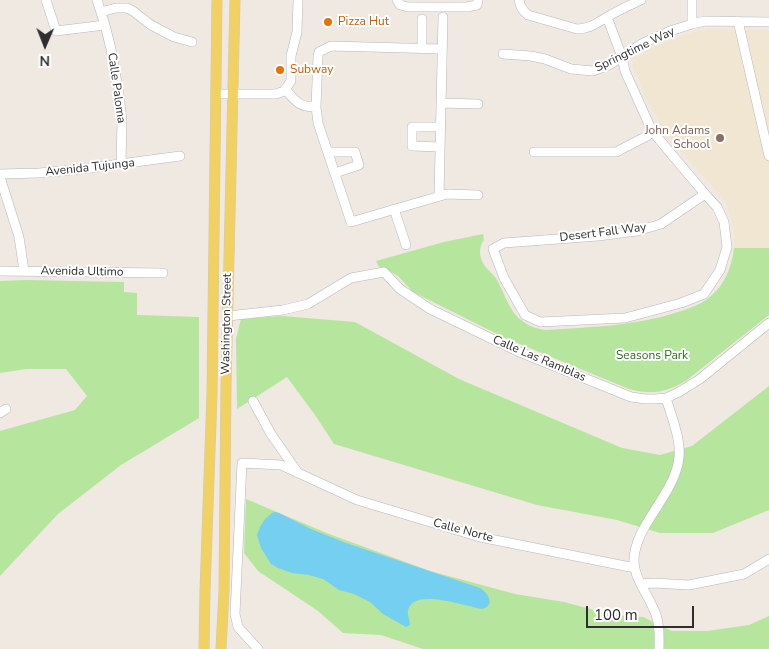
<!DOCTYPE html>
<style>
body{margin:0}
#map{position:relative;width:769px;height:649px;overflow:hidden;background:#efe9e1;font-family:"Nunito Sans",sans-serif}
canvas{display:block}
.north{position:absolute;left:20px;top:20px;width:50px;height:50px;-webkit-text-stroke:4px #fff;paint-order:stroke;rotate:181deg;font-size:14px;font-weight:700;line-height:20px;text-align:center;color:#2e2e2e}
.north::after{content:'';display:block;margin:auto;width:18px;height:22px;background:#2e2e2e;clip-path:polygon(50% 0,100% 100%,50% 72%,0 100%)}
.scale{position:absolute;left:586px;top:606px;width:108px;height:22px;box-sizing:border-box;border:2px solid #2e2e2e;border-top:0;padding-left:6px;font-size:15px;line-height:18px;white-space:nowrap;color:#2e2e2e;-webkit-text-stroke:4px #fff;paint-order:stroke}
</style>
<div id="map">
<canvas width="769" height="649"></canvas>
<div class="north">N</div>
<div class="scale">100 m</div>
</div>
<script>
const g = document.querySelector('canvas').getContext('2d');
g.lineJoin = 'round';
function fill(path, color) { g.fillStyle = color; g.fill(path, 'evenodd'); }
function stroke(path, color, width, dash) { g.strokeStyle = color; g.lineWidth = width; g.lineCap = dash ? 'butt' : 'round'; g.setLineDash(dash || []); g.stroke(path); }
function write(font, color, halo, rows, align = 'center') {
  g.font = font + ' "Nunito Sans",sans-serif'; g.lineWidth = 4; g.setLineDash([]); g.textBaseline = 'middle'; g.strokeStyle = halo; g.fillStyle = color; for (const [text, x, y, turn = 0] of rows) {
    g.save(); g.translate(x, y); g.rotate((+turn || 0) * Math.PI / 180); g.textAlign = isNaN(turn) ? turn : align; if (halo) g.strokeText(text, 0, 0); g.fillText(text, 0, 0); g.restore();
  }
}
fill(new Path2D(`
 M710,29L769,30V248H734V231L731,217L726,204L720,195L681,151L661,125L646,98L633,66L635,58L656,46L690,33Z`), '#f0e6d1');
fill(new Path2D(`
 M483,234L484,240C480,245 479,252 481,258C483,266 490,271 495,277C504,290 508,310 521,320C528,326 537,329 546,330C591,327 635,326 678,312C691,308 702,304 712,295C726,283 732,265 734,248H769V315L687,380C666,393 652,395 629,389L503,337L413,292L398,276L385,268L379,267L376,261L444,242Z
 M26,280L124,282V292L137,293V315L199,317V418L121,465L58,514L0,576V431L75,410L87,396L66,369H26L0,373V281Z
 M282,316L355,322L459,379L622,448L660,455L692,446L769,386V510L713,533H660L617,520L537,505L334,444L315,415L287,377L237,409L236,339L241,319Z
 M246,499L329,534L430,571L515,594L564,602L613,615L643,617L672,631H707L749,625L769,616V649H423L381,635L343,633L318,611L258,571L244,553Z`), '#b6e59e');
fill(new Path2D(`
 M275,512L279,513L311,529L346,543L480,588C488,593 496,605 482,609C467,607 414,587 408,610C407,615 410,620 410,625L406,627L383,614L370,602L354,594L339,590L323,579L309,575L292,573L278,568L271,564L261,548L257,535L260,527L265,519L272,513Z`), '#75cff0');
const minor = new Path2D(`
 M46,0L56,31L105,25
 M97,0L105,25L111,49L119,94L122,121L121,165
 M397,0L400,5L408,7H467L477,5L478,0
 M519,0C520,7 523,11 528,15L577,29C590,29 598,22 609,16C619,10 630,5 641,0
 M101,12L116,8H127L133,11L151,25L174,37L192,42
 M607,17L622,57L625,71L652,131L705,194L717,207L724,222L727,247L720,270L704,294L681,303L625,318L540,322L525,315L504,278L493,249L504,243L598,236L637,231L661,224L705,194
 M738,21L769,156
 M692,24V0
 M422,48V19
 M442,49L331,46L319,52L318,56L316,107L318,123L351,222L447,194L478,195
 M503,54L531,56L545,59L571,69L593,71L611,64L643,43L670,31L692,24L705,21L769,22
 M285,89C296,102 299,107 316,107
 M217,94H276L284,91L291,81V56L297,32L298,0
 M441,103L478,104
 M440,147L412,146V127H440
 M328,152H355L359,165L335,173
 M534,152H616L647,136L652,131
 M0,174L39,173L83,169L180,156
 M0,177L19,237L24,271
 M439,196L443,17
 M394,209L406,245
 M0,271L163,273
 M228,316L283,310L308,304L351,278L384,272L400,289L430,309L517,351L631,397L646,399H654L666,398L679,392L700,379L769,323
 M253,401L271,434L298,473
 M0,413L6,409
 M641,584L653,583L689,585L744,574L769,559
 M258,649L238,627L235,614L242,463L281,465L357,500L480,537L635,568
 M659,649C659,639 660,628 657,618C652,599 635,582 634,562C633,526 676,494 679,457C681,439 671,415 666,398`);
const major = new Path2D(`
 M204,649L205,591L212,394L217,0
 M221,649L224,591L226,386L235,0`);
stroke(minor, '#b4b7c1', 10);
stroke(major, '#c9c9c9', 11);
stroke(minor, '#fff', 9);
stroke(major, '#f2d163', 10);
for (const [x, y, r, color] of [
 [328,22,5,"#e8710a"],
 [280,70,5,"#e8710a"],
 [720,138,5,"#8d6e63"]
]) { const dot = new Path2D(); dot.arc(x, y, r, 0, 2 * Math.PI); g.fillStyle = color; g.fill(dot); stroke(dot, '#fff', 2); }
write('12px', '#c56008', '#fff', [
 ["Pizza Hut",338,22],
 ["Subway",290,70]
], 'left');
write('12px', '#2e2e2e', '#fff', [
 ["Springtime Way",635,50,-26],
 ["Calle Paloma",116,88,82],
 ["Avenida Tujunga",90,168,-6],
 ["Desert Fall Way",603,233,-7],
 ["Avenida Ultimo",82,272,1],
 ["Washington Street",227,324,-89],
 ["Calle Las Ramblas",539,359,23],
 ["Calle Norte",463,531,15]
]);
write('12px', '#785e54', '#fff', [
 ["John Adams",710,131],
 ["School",710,145]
], 'right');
write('12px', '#2c6e1b', '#fff', [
 ["Seasons Park",652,356]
]);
</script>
